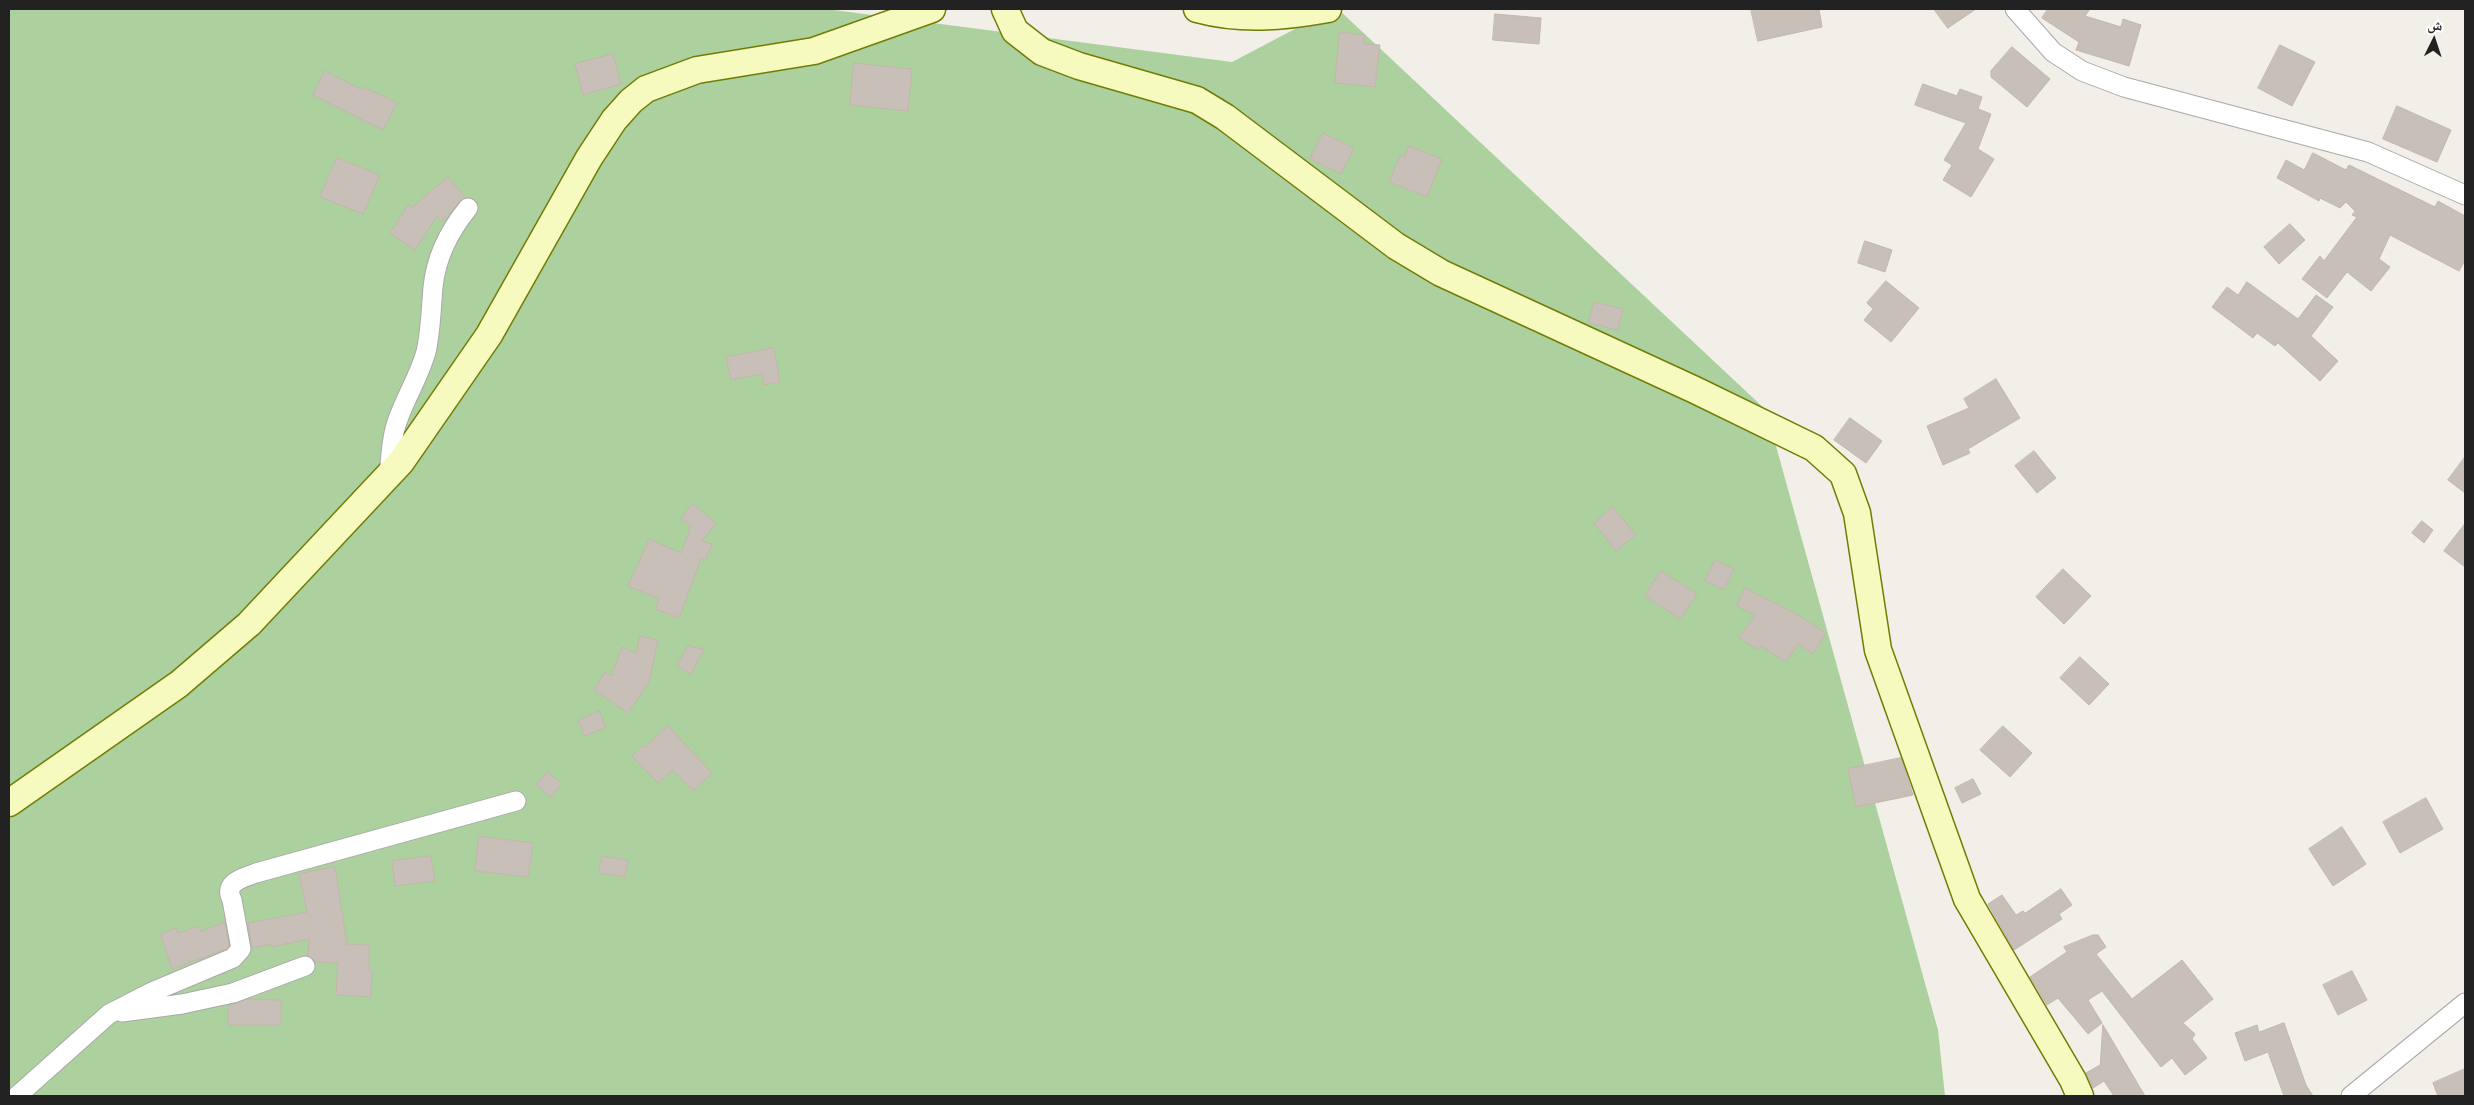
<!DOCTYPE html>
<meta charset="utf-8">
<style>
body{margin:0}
#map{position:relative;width:2474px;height:1105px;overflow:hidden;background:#f2efe9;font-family:"IBM Plex Sans","Noto Naskh Arabic",sans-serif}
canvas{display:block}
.frame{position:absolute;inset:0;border:10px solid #222;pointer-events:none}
.north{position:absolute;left:2409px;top:15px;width:50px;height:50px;-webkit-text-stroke:4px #fff;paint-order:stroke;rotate:4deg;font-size:14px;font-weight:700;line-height:20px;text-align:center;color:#222}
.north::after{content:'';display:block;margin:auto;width:18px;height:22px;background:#222;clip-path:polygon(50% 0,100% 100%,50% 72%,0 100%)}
</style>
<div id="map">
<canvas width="2474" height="1105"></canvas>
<div class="frame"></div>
<div class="north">ش</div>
</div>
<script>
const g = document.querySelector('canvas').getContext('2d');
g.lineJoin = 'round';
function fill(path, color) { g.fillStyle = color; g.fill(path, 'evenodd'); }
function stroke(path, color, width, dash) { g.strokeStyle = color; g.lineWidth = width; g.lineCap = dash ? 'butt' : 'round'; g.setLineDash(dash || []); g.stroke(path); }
fill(new Path2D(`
 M9,9H826L1232,62L1333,9H1338L1766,410L1938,1030L1945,1096H9Z`), '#add19e');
const building = new Path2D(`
 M1751,9H1819L1822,27L1758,41Z
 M1934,9H1976L1948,28Z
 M2048,9H2090L2085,16L2121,27L2123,19L2141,25L2129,66L2076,50L2079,42L2042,18Z
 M1495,14L1541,18L1539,44L1493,40Z
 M1340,32L1365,35L1364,44L1380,45L1375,87L1335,83Z
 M2280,45L2315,62L2292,106L2258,88Z
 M2012,47L2050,79L2027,107L1991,77V71Z
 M613,54L621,84L583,95L575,64Z
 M854,63L912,69L908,111L850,105Z
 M325,71L362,90L364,87L397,103L383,130L313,95Z
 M1923,84L1957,96L1960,89L1982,97L1978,109L1991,114L1978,149L1994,159L1971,197L1943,180L1952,165L1944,160L1966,123L1915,105Z
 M2397,106L2451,130L2437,162L2383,139Z
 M1323,133L1354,148L1341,174L1310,159Z
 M1409,146L1442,159L1427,197L1389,182L1400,156L1404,157Z
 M2313,153L2346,170L2349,165L2435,207L2438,201L2465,216V260L2459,271L2390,235L2379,259L2390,267L2371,291L2347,272L2327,298L2302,279L2320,256L2324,261L2357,217L2352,215L2355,211L2346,202L2340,208L2320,198L2319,201L2277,178L2286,160L2304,170Z
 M337,158L380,175L363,214L320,197Z
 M448,177L465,197L441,222L437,216L415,250L390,233L408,205L412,207Z
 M2290,224L2305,240L2279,264L2264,247Z
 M1865,241L1892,250L1885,272L1858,263Z
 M1886,281L1919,308L1891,342L1864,320L1873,309L1867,303Z
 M2247,282L2298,319L2316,295L2333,307L2311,336L2338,361L2320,381L2278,343L2275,346L2257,333L2253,338L2212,307L2227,287L2238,295Z
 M1594,302L1623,309L1618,330L1589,323Z
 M774,348L780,382L764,385L762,374L731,380L726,357Z
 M1996,379L2020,418L1968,449L1970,453L1943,465L1927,426L1969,408L1964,399Z
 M1850,418L1882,441L1866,463L1834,440Z
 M2034,451L2056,478L2037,493L2015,466Z
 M2465,457V493L2448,480Z
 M693,504L716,523L702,541L712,544L705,561L701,559L679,618L655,609L659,599L628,586L649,539L681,553L691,526L681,518Z
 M1613,507L1636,535L1616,551L1594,523Z
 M2422,521L2433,530L2424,543L2412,533Z
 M2465,524V567L2444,551Z
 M1715,560L1734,569L1724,590L1705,581Z
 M2063,569L2091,596L2064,624L2036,597Z
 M1661,571L1697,594L1680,619L1645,596Z
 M1745,588L1793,612L1826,633L1813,654L1798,644L1786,662L1761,646L1758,650L1739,638L1755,615L1737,606Z
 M640,636L658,640L649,682L628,713L594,690L605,672L611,676L622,647L636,653Z
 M688,646L704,649L691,674L677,666Z
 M2080,657L2109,684L2089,705L2060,678Z
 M599,711L606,727L585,736L578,721Z
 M668,726L712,773L693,791L673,770L658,783L632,756L643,745L645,747Z
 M2003,726L2032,753L2010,777L1980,750Z
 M1901,758L1913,795L1856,807L1848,769Z
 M548,772L562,784L550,797L536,784Z
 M1973,779L1981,794L1962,803L1955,788Z
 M2426,798L2443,829L2400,853L2383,822Z
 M2342,827L2366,864L2333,886L2309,849Z
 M479,836L533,843L528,877L475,871Z
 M431,856L435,881L395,886L392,861Z
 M602,856L628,860L625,877L599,873Z
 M335,867L347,944L369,945V970H372L371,997L336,995L338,963L316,962L308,956L309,939L271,947V944L252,948L248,923L307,912L299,874Z
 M2061,889L2072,905L2059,914L2062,919L2014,950L1988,904L2002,895L2016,915L2023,911L2025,913Z
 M225,922L229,946L226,949L172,969L160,934L176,928L178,933L199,926L201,931Z
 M2093,935H2098L2106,947L2096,954L2132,999L2182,960L2213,999L2183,1023L2195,1034L2192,1039L2207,1058L2185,1075L2172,1058L2161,1067L2102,991L2088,1000L2102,1023L2088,1034L2058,998L2047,1005L2030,977L2067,952L2064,947Z
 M2352,971L2367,1000L2338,1015L2323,985Z
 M248,999L281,1000V1025H228V1006Z
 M2284,1023L2306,1085L2313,1096H2284L2268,1052L2245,1061L2235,1033L2257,1025L2259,1032Z
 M2103,1025L2145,1096H2114L2104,1081L2093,1088L2086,1073L2100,1065Z
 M2465,1069V1096H2438L2433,1083Z`);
fill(building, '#c7bfb8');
stroke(building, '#c4b6ab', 1);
const street = new Path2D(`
 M2015,9L2053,52L2082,71L2124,87L2368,152L2465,195
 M389,475C391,458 391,438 397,422C405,398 419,377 426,352C431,330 431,309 433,287C436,258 450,230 468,208
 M122,1012L182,1004L233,993L305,966
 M17,1096L109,1014L152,992L233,958L241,949L232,900C223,882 243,878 256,873L516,801
 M2351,1096L2465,1003`);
const secondary = new Path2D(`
 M1005,9L1015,31L1042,52L1079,66L1197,100L1225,117L1396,246L1441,273L1695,390L1814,448L1843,474L1857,513L1878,650L1967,899L2073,1080L2080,1096
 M1197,9C1241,21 1284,17 1328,9
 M9,803L179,684L249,624L401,462L489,335L589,158L614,120L631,101L646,89L697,70L814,51L932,9`);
stroke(street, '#a9a9a9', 21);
stroke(secondary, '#707d05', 29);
stroke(street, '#fff', 19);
stroke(secondary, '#f7fabf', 26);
</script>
